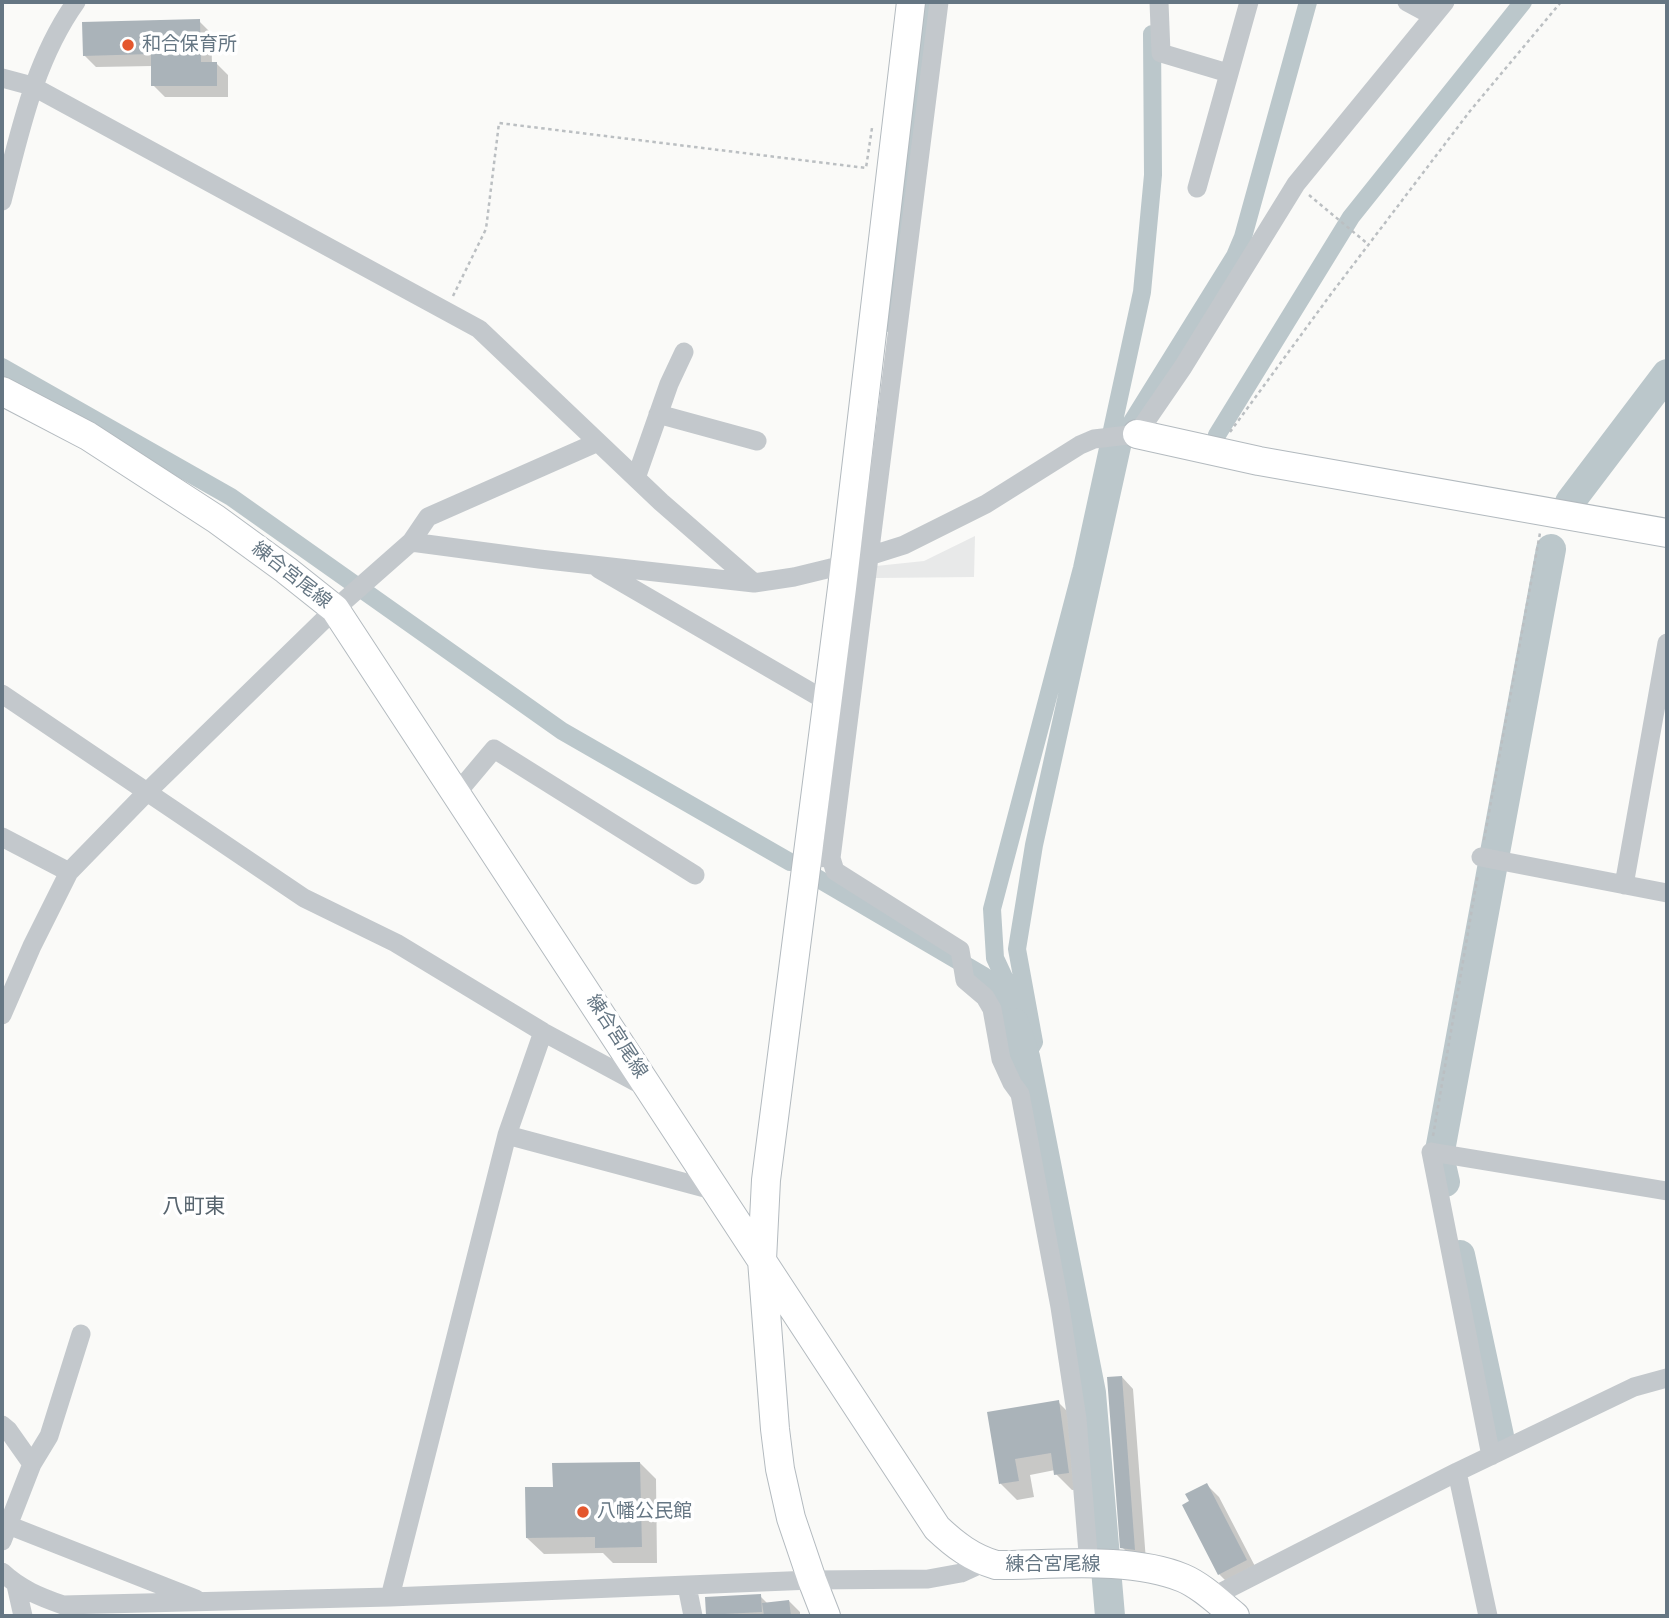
<!DOCTYPE html>
<meta charset="utf-8">
<style>
body{margin:0}
#map{position:relative;width:1669px;height:1618px;overflow:hidden;background:#fafaf8;font-family:"Titillium Web",sans-serif}
canvas{display:block}
.frame{position:absolute;inset:0;border:4px solid #657683;pointer-events:none}
</style>
<div id="map">
<canvas width="1669" height="1618"></canvas>
<div class="frame"></div>
</div>
<script>
const g = document.querySelector('canvas').getContext('2d');
g.lineJoin = 'round';
function fill(path, color) { g.fillStyle = color; g.fill(path, 'evenodd'); }
function stroke(path, color, width, dash) { g.strokeStyle = color; g.lineWidth = width; g.lineCap = dash ? 'butt' : 'round'; g.setLineDash(dash || []); g.stroke(path); }
function write(font, color, halo, rows, align = 'center') {
  g.font = font + ' "Titillium Web","Noto Sans JP",sans-serif'; g.lineWidth = 7; g.setLineDash([]); g.textBaseline = 'middle'; g.strokeStyle = halo; g.fillStyle = color; for (const [text, x, y, turn = 0] of rows) {
    g.save(); g.translate(x, y); g.rotate((+turn || 0) * Math.PI / 180); g.textAlign = isNaN(turn) ? turn : align; if (halo) g.strokeText(text, 0, 0); g.fillText(text, 0, 0); g.restore();
  }
}
fill(new Path2D(`
 M975,536L974,577L875,578L876,566L924,561Z`), '#e8e9e9');
fill(new Path2D(`
 M199,21L211,33L212,63H216L228,75V97H165L153,85V66L96,67L84,55Z
 M1122,1377L1133,1389L1146,1561L1134,1559L1122,1547Z
 M1058,1402L1074,1418L1084,1489L1072,1490L1056,1474L1055,1470L1030,1475L1034,1497L1017,1500L1001,1484L989,1413Z
 M640,1463L656,1479L657,1563H613L603,1553L544,1554L527,1538L555,1489Z
 M1207,1485L1219,1497L1258,1572L1231,1586L1219,1574L1191,1502Z
 M760,1596L768,1604L789,1601L800,1612V1616L708,1615Z`), '#0003');
stroke(new Path2D(`
 M889,323L928,2
 M2,367L231,497L562,731L790,862
 M1217,435L1351,217L1523,2
 M817,878L984,976L1014,1023
 M1034,1042L1017,949L1034,845L1125,433L1235,256L1243,237L1308,2
 M1025,1057L1034,1042L995,958L992,909L1082,568L1142,292L1153,175L1152,34`), '#bbc7cb', 18);
stroke(new Path2D(`
 M1570,502L1667,374
 M1014,1023L1025,1057L1091,1393L1110,1616
 M1445,1182L1439,1156L1551,549
 M1460,1255L1499,1436`), '#bbc7cb', 30);
fill(new Path2D(`
 M200,19L201,62H217V86H151V54L83,56L82,22Z
 M1122,1376L1135,1550L1120,1548L1107,1377Z
 M1059,1400L1069,1473L1054,1475L1051,1453L1015,1459L1019,1481L999,1484L987,1412Z
 M640,1462L642,1547L595,1548V1537L526,1538L525,1487H553L552,1463Z
 M1207,1483L1247,1560L1218,1575L1182,1505L1189,1501L1185,1494Z
 M761,1594L762,1612L706,1615L705,1597Z
 M789,1600L791,1616H764L762,1603Z`), '#aab3b9');
const secondary = new Path2D(`
 M2,391L88,436L216,519L286,570L335,609L937,1528C955,1545 972,1558 996,1565C1053,1565 1130,1556 1183,1578C1202,1586 1219,1603 1235,1616
 M1137,434L1259,461L1667,533
 M826,1616L812,1580L791,1518L780,1469L775,1429L762,1260L766,1180L842,588L911,2`);
stroke(secondary, '#b3babf', 30);
stroke(new Path2D(`
 M1309,195L1369,245
 M453,296L486,229L499,123L866,168L872,128
 M1230,432L1331,294L1470,111L1561,2
 M1484,840L1540,533
 M1433,1136L1478,874`), '#bbbfc2', 2.5, [3.5, 3.5]);
stroke(new Path2D(`
 M1159,2L1161,53L1228,73
 M1407,2L1433,16
 M2,78L32,86L479,329L661,502L754,583
 M1197,188L1249,2
 M2,201C20,132 34,61 76,2
 M658,414L757,441
 M636,478L669,384L684,352
 M411,542L539,559L754,583L794,577L831,568L904,545L986,504L1080,445L1094,439L1137,434L1183,367L1296,184L1445,2
 M599,569L828,702
 M2,694L304,898L396,943L543,1032L645,1087
 M457,793L494,749L695,875
 M2,837L69,872
 M809,857L831,858L939,2
 M1481,857L1667,893
 M831,858L835,871L960,950L965,980L985,997L992,1009L1001,1059L1012,1083L1020,1094L1060,1307L1077,1419L1089,1565
 M1624,885L1667,643
 M2,1015L32,946L69,872L146,793L335,609L411,542L428,517L598,442
 M507,1135L720,1192
 M2,1425L8,1430L32,1464
 M1491,1456L1431,1152L1667,1191
 M1457,1472L1488,1616
 M8,1525L196,1599
 M2,1541L32,1464L49,1436L81,1334
 M2,1572C20,1589 40,1597 63,1605L390,1597L812,1580L928,1579L961,1573L985,1562
 M16,1585L23,1616
 M687,1586L693,1616
 M390,1597L507,1135L543,1032
 M1212,1597L1457,1472L1634,1387L1667,1378`), '#c3c8cc', 19);
stroke(secondary, '#fff', 28);
for (const [x, y, r, color] of [
 [128,45,7,"#e4572e"],
 [583,1512,7,"#e4572e"]
]) { const dot = new Path2D(); dot.arc(x, y, r, 0, 2 * Math.PI); g.fillStyle = color; g.fill(dot); stroke(dot, '#fff', 2.5); }
write('19px', '#657683', '#fff', [
 ["和合保育所",142,45],
 ["八幡公民館",597,1512]
], 'left');
write('19px', '#657683', '#fff', [
 ["練合宮尾線",291,576,38],
 ["練合宮尾線",616,1037,57],
 ["練合宮尾線",1053,1565]
]);
write('21px', '#57646e', '#fff', [
 ["八町東",194,1208]
]);
</script>
